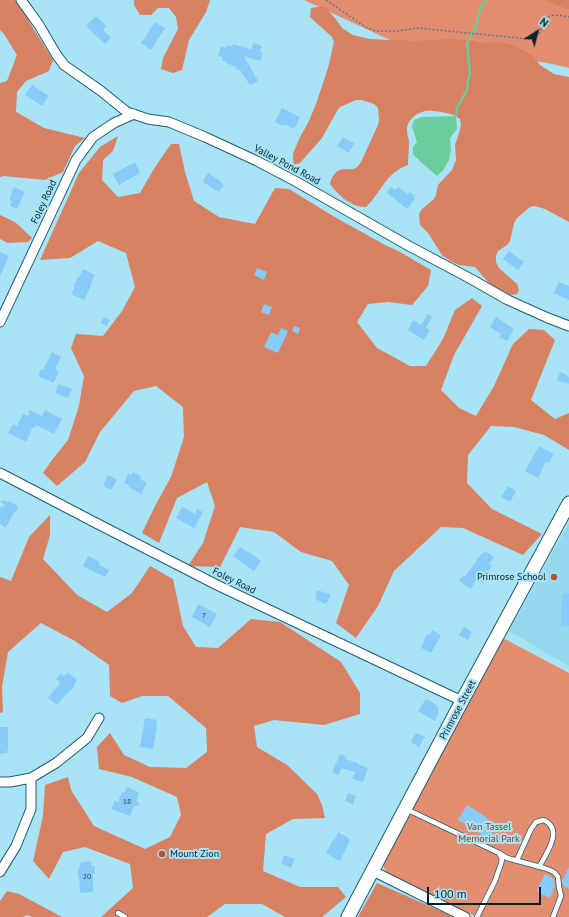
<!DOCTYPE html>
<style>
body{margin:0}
#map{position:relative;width:569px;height:917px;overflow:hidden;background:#a8e3f6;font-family:"PT Sans",sans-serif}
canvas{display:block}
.north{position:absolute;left:517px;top:12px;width:40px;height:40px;-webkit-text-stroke:3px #a8e3f6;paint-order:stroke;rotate:36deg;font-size:11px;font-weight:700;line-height:16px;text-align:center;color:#092229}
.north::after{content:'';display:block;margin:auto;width:14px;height:18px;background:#092229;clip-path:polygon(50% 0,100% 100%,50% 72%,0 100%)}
.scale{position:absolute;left:427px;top:887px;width:114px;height:18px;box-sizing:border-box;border:2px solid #092229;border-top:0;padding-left:5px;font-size:12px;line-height:14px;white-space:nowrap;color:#092229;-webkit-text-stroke:3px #a8e3f6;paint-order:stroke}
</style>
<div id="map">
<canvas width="569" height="917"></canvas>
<div class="north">N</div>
<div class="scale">100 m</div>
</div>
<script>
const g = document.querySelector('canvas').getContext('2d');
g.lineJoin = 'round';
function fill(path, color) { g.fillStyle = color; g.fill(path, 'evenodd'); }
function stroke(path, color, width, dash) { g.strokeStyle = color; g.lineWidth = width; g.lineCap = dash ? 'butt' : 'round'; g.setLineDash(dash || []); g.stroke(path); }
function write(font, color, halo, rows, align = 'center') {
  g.font = font + ' "PT Sans",sans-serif'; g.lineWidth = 4; g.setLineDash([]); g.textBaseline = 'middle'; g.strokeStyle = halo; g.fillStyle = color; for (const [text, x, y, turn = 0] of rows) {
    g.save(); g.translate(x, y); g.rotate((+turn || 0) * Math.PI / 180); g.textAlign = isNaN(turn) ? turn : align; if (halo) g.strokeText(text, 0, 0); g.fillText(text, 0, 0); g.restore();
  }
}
fill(new Path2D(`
 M569,523V666L509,631Z`), '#94d8ee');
fill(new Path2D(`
 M304,0H569V68L552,64L443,44L407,48Z
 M503,638L569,673V917H477L388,873L384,868V863L398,836Z`), '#e48e71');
fill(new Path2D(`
 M0,0H15L19,3L33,28L53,60L49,71L26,81L17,92L16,112L44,128L85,138L75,146L63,172L45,180L4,176L0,177V83L7,81L17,55L4,34L0,30Z
 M134,0H210L206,12L189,40L182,70L173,73L161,69L163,58L178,29L176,17L169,8H158L151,15H140L134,5Z
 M545,0H569V9L559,6Z
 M324,6L335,18L342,28L353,35L370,39L387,40H407L412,41L451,39L469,40L481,43L499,42L510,44L523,50L533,56L540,65L554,74L569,77V222L545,209L535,206L530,207L517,218L514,223L510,241L507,245L498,251L496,256V262L499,268L517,284L519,290L517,294L511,295L501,292L489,283L475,267L459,265L450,261L442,255L428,233L420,225L419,214L422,209L434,199L436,195L438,185L452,170L456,160L455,145L460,130L461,124L460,119C452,113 443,112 433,111C422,109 407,117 407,130C407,135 409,138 409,143C409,150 408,157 408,165C385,173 381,193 366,207C351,207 338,195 330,184C332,175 337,169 346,169C349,169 353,170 356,168C359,166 360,163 362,160L378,125L379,120L378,108L374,104L362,100H356L340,107L337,111L322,138L300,163L294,165L293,159V154L299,139L309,121L316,104L328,68L334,42L332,37L310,17L311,8Z
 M118,136L113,151L103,160L102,180L118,197L140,193L155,167L171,144H179L185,172L194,201L219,217L255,224L275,188L289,189L333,216L385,245L400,252L431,270L428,286L412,305L388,302L368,304L357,322L377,348L410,366H426L443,339L455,310L472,298L482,306L454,355L441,390L459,408L476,416L494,386L513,344L529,329L544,330L555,340L531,400L555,419L569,413V450L544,435L514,427L491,426L468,455L467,483L492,509L542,534L523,555L463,528L441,527L394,571L378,606L356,638L336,623L349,585L332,561L301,552L274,532L240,527L220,567L188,566L203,543L215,506L207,482L177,498L159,543L142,533L155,506L171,477L184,437L183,407L156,386L134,391L100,432L85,462L57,486L43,473L52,460L68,440L79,406L84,376L71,348L76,334L103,336L122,311L135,287L126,253L98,241L70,258L40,260L79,173L100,147Z
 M0,215L15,222L32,238L28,242L8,243L0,239Z
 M50,515V535L43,559L77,595L107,612L132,593L150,566L173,579L183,626L196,647L218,648L251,619L280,622L341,662L360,693V714L324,725L274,720L254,726L257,747L287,765L317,794L322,805L325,818L293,819L266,834L263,871L300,887H338L346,897L322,917H285L262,904H225L207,917H101L133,888L130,864L85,847L63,852L49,879L33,861L43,816L45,785L68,777L71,790L94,826L145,849L170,837L181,815L177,797L132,777L99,769L97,747L110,733L124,755L150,767L186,768L207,752L206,728L168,696H142L122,703L110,696L109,665L75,641L41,623L8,652L2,687L3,712L0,713V577L11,581L29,537Z
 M377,883L454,917H358Z
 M7,891L19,894L62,917H33L27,915L23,917H0V901Z`), '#d88163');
fill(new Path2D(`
 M456,116L457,129L450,138L451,149L449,160L444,169L437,176L422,163L413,154V147L417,142L412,127L414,120L422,117Z`), '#6dcc9b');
stroke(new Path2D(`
 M456,116L457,108L467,90L468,81L470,74L467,43L475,29L481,7L486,0`), '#6dcc9b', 2.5);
fill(new Path2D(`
 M96,16L106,26L103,30L111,38L105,44L86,26Z
 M155,22L165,28L151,50L141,43Z
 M253,43L262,46L260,52L263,53L260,61L244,56L258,81L250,85L240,70L236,69L237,67L226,63V62L222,60L223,57L218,56L221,46L226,48L227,45L232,47L233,44L250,49L251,48L252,49Z
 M32,85L49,96L42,106L25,95Z
 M282,108L300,117L294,129L284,124L283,126L275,122Z
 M343,137L354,143L349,153L337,146Z
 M135,162L140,173L119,185L113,174Z
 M208,173L220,181V182L224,185L219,192L203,182Z
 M14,187L25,192L17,209L10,206L12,201L9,200Z
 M391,187L395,190L398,187L408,194L410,192L415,196L414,198L415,199L407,209L387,193Z
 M509,251L524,262L518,270L503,259Z
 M0,252L9,256L0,276Z
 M257,268L267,272L264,280L254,275Z
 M83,269L95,275L90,286H91L84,300L71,294L75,287L73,286L78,277H79Z
 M559,282L569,286V300L554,293Z
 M264,304L272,307L269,315L261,312Z
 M428,314L432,317L426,328L430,330L424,340L408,330L413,320L421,325Z
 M104,317L110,320L107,326L101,323Z
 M496,317L514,329L507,341L499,337L501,334L490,327Z
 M294,326L300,328L298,334L292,331Z
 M281,328L288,331L278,353L264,347L271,332L278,335Z
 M52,352L61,357L55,369L59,371L54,383L38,376L41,369L43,370Z
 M560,372L567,375V376L569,377V384L565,382L564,383L557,380Z
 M58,384L72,389L68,398L55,393Z
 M30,410L42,416L45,410L62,419L54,434L36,425L35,428L33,427L26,442L8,433L13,424L17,426L23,414L28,416Z
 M539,446L554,454L549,463L546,462L538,478L525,471Z
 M133,472L141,476L140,479L147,483L141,494L129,487L130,486L124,483L129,473L131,475Z
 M108,475L117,480L111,490L103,486Z
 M508,486L516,491L510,502L501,497Z
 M2,500L8,502L9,501L18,506L17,507H18L15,513L14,512L6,528L0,524V507L2,508L4,505L6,507V506L1,502Z
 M182,507L195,514L197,509L203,512L194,528L176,518Z
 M240,547L247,552L248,551L261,561L254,571L233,556Z
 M485,551L494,557L489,564L492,566L479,583L476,580L471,589L459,581L463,576L465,577L481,554H482Z
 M88,556L100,562L99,565L109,570L105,577L83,566Z
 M318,590L321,592L322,591L331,595L326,604L315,599L317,596L315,595Z
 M569,593V626H561L562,594Z
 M198,604L217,614L210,627L192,617Z
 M464,627L472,632L468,640L459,635Z
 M432,630L441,635L431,653L421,648L425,640L424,639L427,634L429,635Z
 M68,672L77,680L74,685L75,686L71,690H70L57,705L48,698L60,683L56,679L61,674L64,676Z
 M426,699L438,706L437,707L439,708L438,711H439L438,713H439L435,721L418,711Z
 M145,718L157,720L156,726H157L153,749L140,747Z
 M0,727H8V750H7L8,753L0,754Z
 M416,733L425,737L419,747L411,742Z
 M340,754L346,757L345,759L358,763V764L368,768L363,782L352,779L355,772L342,768L338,775L332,772Z
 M127,787L139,793L136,800L140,805L134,806L130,816L111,809L115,800L118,802L122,792L124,793Z
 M348,793L356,796L353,804L345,801Z
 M467,805L486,817V818L494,823L489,831L496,835L492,841L458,820Z
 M338,832L349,838L348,839L350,840L340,861L326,853L333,840L334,841Z
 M284,855L295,859L291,868L281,863Z
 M91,861L92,866H95V873L93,874V892L80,893L79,876H78V870H79V868H80V863Z
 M569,867V889L563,885L562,881Z
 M545,874L554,879L555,886L550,898L537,892L538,890H537Z`), '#89cbf8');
const lane = new Path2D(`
 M406,809L499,853L502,859L501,864L495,881L477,917
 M499,853L507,858L544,868L552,871L555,873L558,877L559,887L561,896L553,917
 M517,860L531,829L536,822L544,820C564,830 546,854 539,867
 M118,913L125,917`);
const street = new Path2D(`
 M21,0L39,25L56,54L64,65L101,91L127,112L148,119L169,122L205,137L257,161L295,181L409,246L471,279L508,300L548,318L569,326
 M0,322L76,160L93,137L114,123L134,114
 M0,473L96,523L219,586L462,701
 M0,782H10L31,778L56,763L87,738L99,718
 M373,871L465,917
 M0,872L16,846L31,809V778`);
const secondary = new Path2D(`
 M348,917L462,701L569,503`);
stroke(lane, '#215d6d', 6);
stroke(street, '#215d6d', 11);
stroke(secondary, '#215d6d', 15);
stroke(new Path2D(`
 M326,0L367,28L376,31H398L417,28L529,39L539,34C541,30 542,25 544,21C548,13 561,15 569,17`), '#547d8a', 1.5, [2, 2]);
stroke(lane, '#fff', 4.5);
stroke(street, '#fff', 9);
stroke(secondary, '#fff', 13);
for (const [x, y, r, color] of [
 [554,577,4,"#b8502b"],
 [162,854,4,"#b8502b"]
]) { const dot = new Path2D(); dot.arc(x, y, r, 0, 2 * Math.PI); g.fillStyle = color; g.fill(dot); stroke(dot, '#a8e3f6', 1.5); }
write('8px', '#294c5d', null, [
 ["7",204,616],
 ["18",127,802],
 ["20",87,877]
]);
write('10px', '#092229', '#a8e3f6', [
 ["Valley Pond Road",287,165,28],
 ["Foley Road",44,202,-65],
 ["Foley Road",234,581,26],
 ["Primrose Street",458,710,-62]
]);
write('10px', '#092229', '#a8e3f6', [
 ["Primrose School",546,577],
 ["Mount Zion",170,854,"left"]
], 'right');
write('10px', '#893a1c', '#a8e3f6', [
 ["Van Tassel",489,827],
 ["Memorial Park",489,839]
]);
</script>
